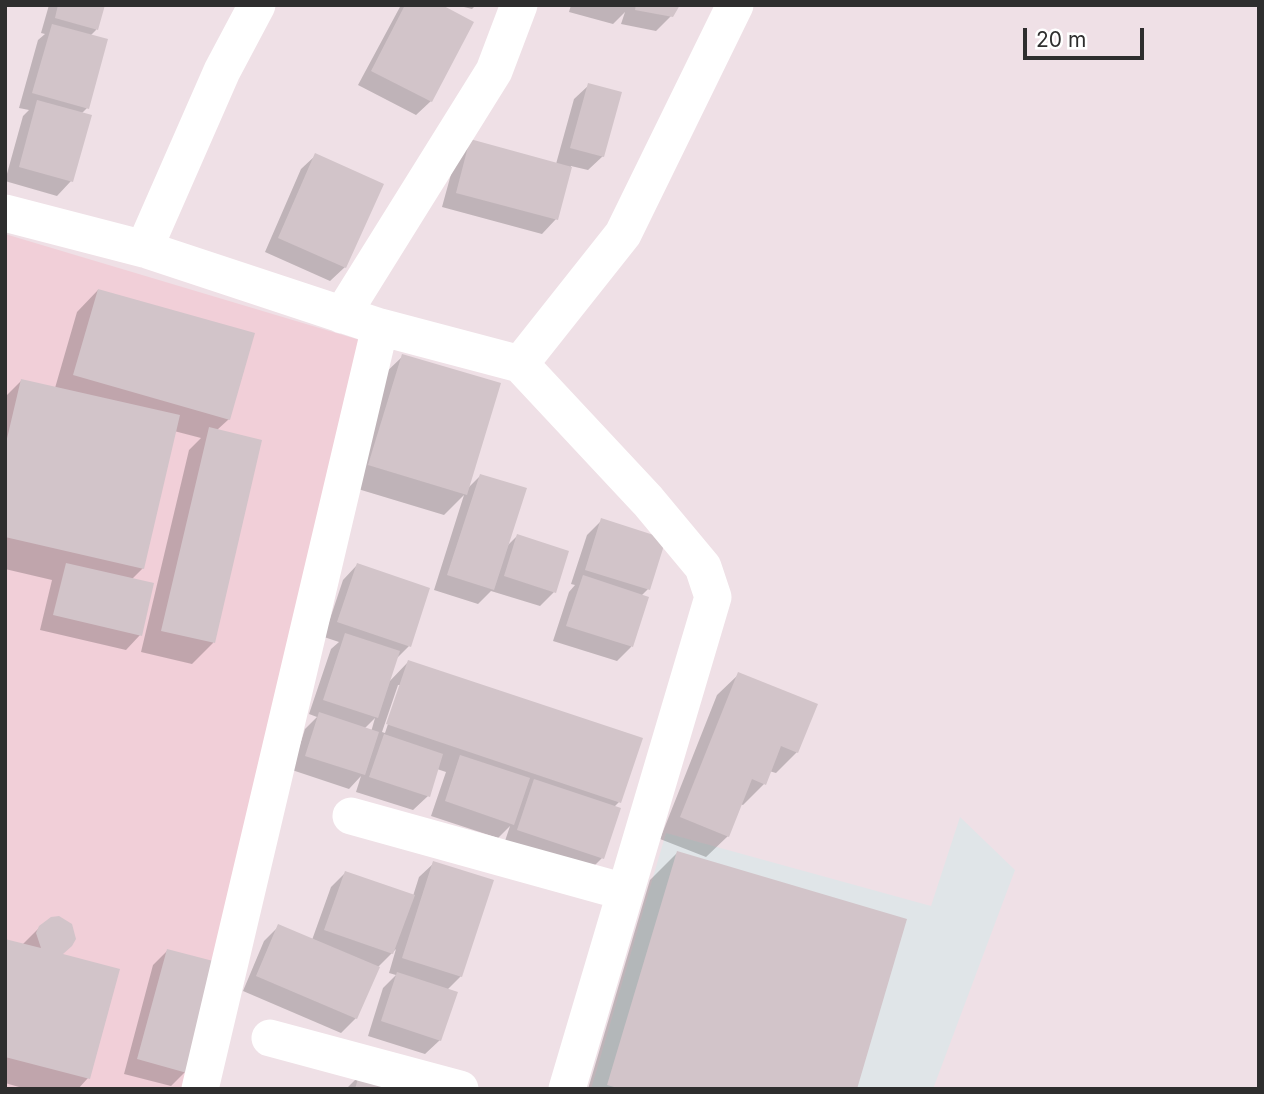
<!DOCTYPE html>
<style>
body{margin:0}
#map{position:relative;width:1264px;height:1094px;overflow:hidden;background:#efe0e6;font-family:Inter,sans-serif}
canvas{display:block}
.frame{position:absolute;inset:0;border:7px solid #2e2e2e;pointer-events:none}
.scale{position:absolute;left:1023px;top:28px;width:121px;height:32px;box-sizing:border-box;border:4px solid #2e2e2e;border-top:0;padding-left:9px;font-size:21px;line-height:24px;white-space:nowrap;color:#2e2e2e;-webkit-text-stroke:5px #fff;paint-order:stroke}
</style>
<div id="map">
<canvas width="1264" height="1094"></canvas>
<div class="frame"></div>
<div class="scale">20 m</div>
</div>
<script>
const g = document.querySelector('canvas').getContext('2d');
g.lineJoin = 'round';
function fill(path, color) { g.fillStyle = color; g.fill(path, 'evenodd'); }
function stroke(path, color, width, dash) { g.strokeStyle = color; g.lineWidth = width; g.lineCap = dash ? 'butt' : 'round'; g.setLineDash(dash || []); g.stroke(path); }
fill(new Path2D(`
 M960,817L1015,870L933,1089H591L666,833L931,906Z`), '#e0e5e8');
fill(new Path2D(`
 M5,234L393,350L205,1089H5Z`), '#f1cfd8');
fill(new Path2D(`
 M49,5H103L96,30L90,36L87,108L81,114L71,181L57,196L5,181L23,116L29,110L19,108L38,40L45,34L41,33Z
 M401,5H438L431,101L416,115L358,85Z
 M456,5H476L472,9Z
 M571,5H678L671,16L656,31L621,24L625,12L613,24L569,12Z
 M589,85L603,156L588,170L571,166L556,219L542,234L442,207L456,156L471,141L556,164L574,99Z
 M316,155L345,267L330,281L265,252L301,169Z
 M98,290L229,419L217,430L260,441L213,643L192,664L141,652L189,450L201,438L174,431L143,568L131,580L140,635L126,650L40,630L52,580L5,569V397L21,381L55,388L77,312Z
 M403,356L467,489L480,476L506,547L517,536L554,592L540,606L491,591L478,604L434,590L464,495L444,515L348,486L381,377Z
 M602,520L648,589L641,596L647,598L631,647L617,661L553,641L569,592L575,585L571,584L587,535Z
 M357,565L409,646L396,659L388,683L408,662L619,802L614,807L602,858L588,872L504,844L510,826L498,838L431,816L446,772L437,769L428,796L413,810L356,792L361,776L349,789L292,770L305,729L317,717L309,714L331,649L339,642L324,637L343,580ZM398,685H401L385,733L382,732ZM375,718L371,732L364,729Z
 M739,674L797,752L776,773L769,771L764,784L743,805L740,804L728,836L706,857L660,839L717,695Z
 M677,853L855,1089H588L650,880Z
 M434,863L461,976L447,990L440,1040L425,1054L368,1036L383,988L396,975L389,973L396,949L377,968L356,1018L341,1033L243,991L264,941L279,926L312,940L331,887L345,873L413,896L419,877Z
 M40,927L61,956L88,1078L78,1089H26L5,1083V941L22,945Z
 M167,951L185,1072L171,1086L124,1074L153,965Z
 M361,1074L413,1089H346Z`), '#0003');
fill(new Path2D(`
 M58,5H105L98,30L55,18Z
 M405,5H442L474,22L432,102L371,71Z
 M636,5H680L673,17L635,10Z
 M52,24L108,39L89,109L32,93Z
 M588,83L622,92L604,157L570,148Z
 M37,100L92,115L73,182L19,167Z
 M470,139L572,167L558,220L456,193Z
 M315,153L384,184L346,268L278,238Z
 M98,289L255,333L230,420L73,375Z
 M402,354L501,383L467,495L368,465Z
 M21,379L180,415L144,569L5,537V447Z
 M209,427L262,440L215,643L161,631Z
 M480,474L527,488L494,590L447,575Z
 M601,518L666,539L650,590L585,570Z
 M517,534L569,551L556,593L504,576Z
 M66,563L154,583L142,636L53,615Z
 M357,563L430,588L411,647L337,622Z
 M583,575L649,597L633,647L566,626Z
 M345,633L400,651L378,718L323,700Z
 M408,660L643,738L621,803L386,724Z
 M738,672L818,704L798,753L781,746L766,785L752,779L729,837L680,817Z
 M319,712L379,732L365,775L305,756Z
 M384,734L443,754L430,797L369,777Z
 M460,755L530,778L514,825L445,801Z
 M534,779L621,808L604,859L517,830Z
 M677,851L907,919L857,1089H621L607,1085Z
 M433,861L494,880L462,977L402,958Z
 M345,871L415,895L393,954L324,930Z
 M59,916L72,924L76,939L72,946L63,954L120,969L90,1079L5,1057V939L41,948L36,933L39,926L51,917Z
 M278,924L380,967L357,1019L256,976Z
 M167,949L217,962L187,1073L137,1059Z
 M397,972L458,992L441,1041L381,1021Z
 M360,1072L416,1089H355Z`), '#d2c4c9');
stroke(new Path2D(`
 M5,213L144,249L380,327L520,364L648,501L703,567L713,597L567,1089
 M144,249L222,71L257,5
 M342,315L494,71L519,5
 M520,364L623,234L735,5
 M351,816L625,892
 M270,1038L460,1089
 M200,1089L380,327`), '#fff', 37);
</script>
